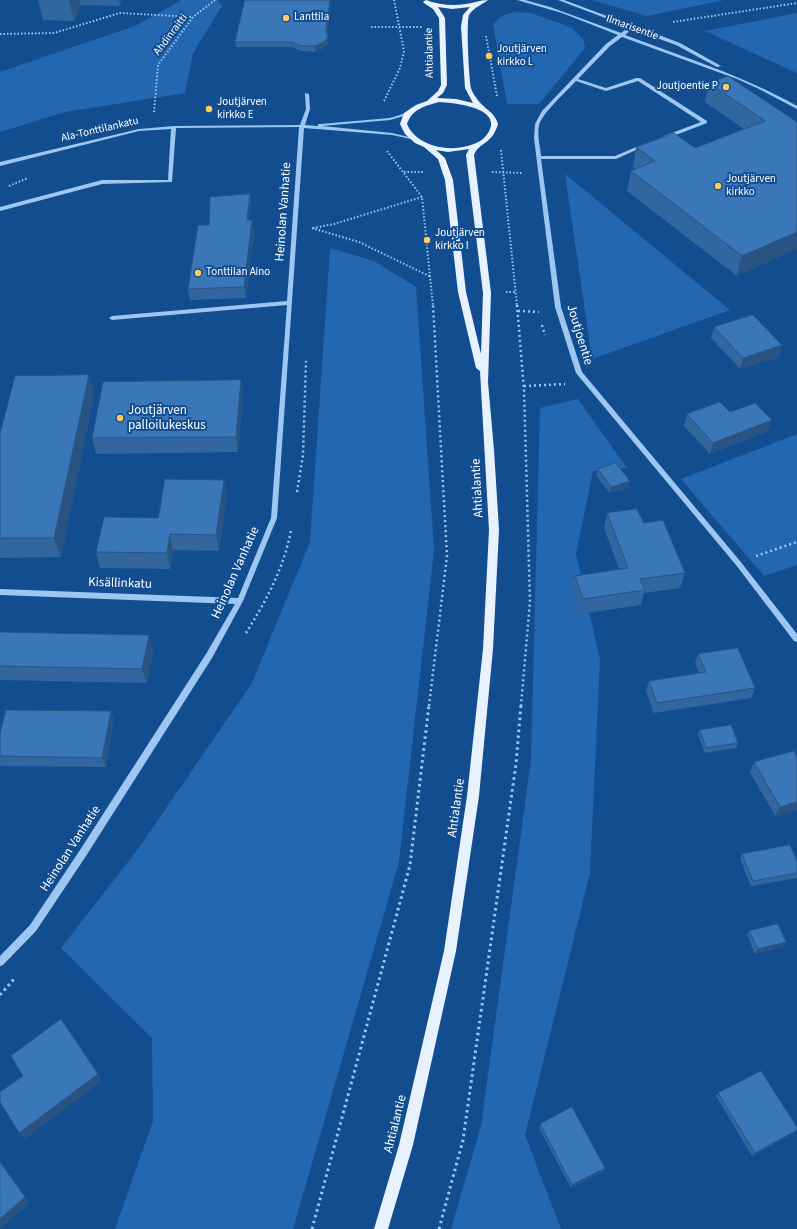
<!DOCTYPE html>
<meta charset="utf-8">
<style>
body{margin:0}
canvas{display:block;background:#124d90}
</style>
<canvas width="797" height="1229"></canvas>
<script>
const g = document.querySelector('canvas').getContext('2d');
g.lineJoin = 'round';
function fill(path, color) { g.fillStyle = color; g.fill(path, 'evenodd'); }
function stroke(path, color, width, dash) { g.strokeStyle = color; g.lineWidth = width; g.lineCap = dash ? 'butt' : 'round'; g.setLineDash(dash || []); g.stroke(path); }
function write(font, color, halo, rows, align = 'center') {
  g.font = font + ' "Source Sans 3",sans-serif'; g.lineWidth = 4; g.setLineDash([]); g.textBaseline = 'middle'; g.strokeStyle = halo; g.fillStyle = color; for (const [text, x, y, turn = 0] of rows) {
    g.save(); g.translate(x, y); g.rotate((+turn || 0) * Math.PI / 180); g.textAlign = isNaN(turn) ? turn : align; if (halo) g.strokeText(text, 0, 0); g.fillText(text, 0, 0); g.restore();
  }
}
fill(new Path2D(`
 M182,0H218L222,6L193,53L185,93L65,112L0,132V72L135,26Z
 M592,0H724L647,16Z
 M514,12L531,13L572,28L583,39L585,48L539,104H507L493,24L500,17Z
 M797,13V73L705,31Z
 M565,174L730,310L592,359Z
 M330,248L374,261L416,287L434,550L399,862L293,1229H115L153,1121L152,1038L61,948L138,849L252,683L310,542Z
 M578,399L627,468L593,471L576,554L600,659L590,873L525,1135L561,1229H451L481,1126L531,760L540,408Z
 M797,434V565L764,576L681,479Z`), '#2367b0');
stroke(new Path2D(`
 M673,22L797,3
 M371,27H422
 M0,34L54,33L120,13L193,17
 M486,36L497,96
 M384,101L400,68L404,51L394,0
 M154,112L158,65L193,17L215,0
 M501,150L517,306
 M387,151L422,197L433,306
 M404,172H425
 M492,172L523,173
 M9,186L28,178
 M312,228L359,242L431,277
 M313,228L334,224L422,197
 M506,292H516`), '#9dc6f2', 2, [1.5, 2]);
stroke(new Path2D(`
 M517,305L524,390L530,601L521,706
 M518,311L539,312
 M542,325L545,335
 M524,386L565,384
 M297,492L303,455L306,361
 M756,556L797,542
 M246,633C266,601 284,568 291,530
 M429,706L447,556L433,305`), '#9dc6f2', 2.5, [2, 3]);
stroke(new Path2D(`
 M0,995L14,979
 M312,1229L410,865L429,705
 M439,1229L463,1140L516,764L521,705`), '#9dc6f2', 3, [2.5, 3.5]);
fill(new Path2D(`
 M517,0H525L550,7L621,33L629,27L558,0H564L631,25H635V26L680,43L721,66L717,67L676,45L632,29L625,35C683,57 742,75 797,106V109L757,88L737,79L622,37L610,46L578,79L606,88L636,78H640L707,121V123L668,138H664V136L701,122L638,81L606,91L576,81C567,91 543,112 539,125C537,135 540,146 541,156H615L641,145L645,146L616,159H541L561,307L582,372L740,561L797,634V642L794,641L736,565L576,373L555,307L534,138L535,124L542,111L606,44L618,35L562,13Z
 M305,93L309,94L310,109L305,125L318,126V124H320L390,118L409,112H411V114L390,120L322,126L392,133L413,138L411,139L392,135L304,128L277,518L243,601L212,658L86,856L36,931L3,965L0,966V956L30,925L80,850L206,654L235,604L0,595V589L238,598L271,518L287,305L112,320L109,318L112,316L287,301L299,127L176,128L172,182L102,184L0,211V207L102,180H168L171,129L139,131L0,166V162L139,129L174,126L300,125L306,109Z`), '#9dc6f2');
fill(new Path2D(`
 M426,0C439,5 453,6 466,4C474,3 480,0 488,0C482,5 474,7 469,15C466,22 469,80 471,88C472,92 475,96 477,99C484,109 494,111 498,124C492,145 479,142 474,155L491,293L488,382L494,450L499,530L493,649L479,796L456,951L413,1145L388,1229H374L399,1145L444,951L467,796L483,649L489,530L480,371L476,368L458,292L445,180L438,159L424,147L415,143L405,134L400,124L404,113L416,105L427,101L438,91L441,85L439,18L433,9L424,3L423,2ZM438,7L452,9L470,7L463,15L461,27L465,88L473,103L456,99L437,98L443,93L447,85L445,18ZM439,102C452,103 494,106 491,126C490,131 487,135 483,139C461,155 418,150 407,124C412,109 425,106 439,102ZM469,149L466,155L483,293L481,354L466,292L453,180L445,158L436,150L448,152Z`), '#e8f2ff');
fill(new Path2D(`
 M38,0H122L120,6L81,5L74,21L43,20Z
 M245,0H331L327,33L329,42L324,48L315,52L301,51L292,47H236L235,42Z
 M709,83L797,122L737,276L627,191L631,171L635,169L633,167L636,147L695,148L744,129L705,102Z
 M250,194L251,205L249,220H252L254,231L246,298L190,300L188,289L209,225Z
 M714,327L779,357L740,369L711,338Z
 M89,375L94,395L61,557L0,558V433Z
 M243,396L238,452L96,454L92,438Z
 M730,412L768,431L710,454L684,426L687,414Z
 M598,469L629,487L610,493L596,475Z
 M227,495L219,551L173,550L170,569L100,568L96,552L158,518Z
 M607,513L644,523L685,573L680,588L644,593L641,605L580,614L572,591L575,576L619,569L604,528Z
 M0,632L153,650L147,683L0,680Z
 M698,654L755,688L751,698L654,713L646,691L649,681L699,673L695,664Z
 M111,711L114,721L106,767L0,766V734Z
 M700,730L738,743L736,748L705,753L698,735Z
 M754,762L797,810L775,816L750,772Z
 M742,854L797,861V878L751,886L740,859Z
 M749,931L784,946L755,954L747,935Z
 M718,1093L795,1133L752,1156L716,1096Z
 M540,1124L605,1168L604,1171L571,1188L539,1128Z`), '#32669f');
fill(new Path2D(`
 M69,0H80L81,5L74,21Z
 M119,0H122L120,6Z
 M330,0H331L327,37L326,31Z
 M328,37L329,42L324,48L315,52V46Z
 M250,194L251,205L248,231L247,220Z
 M252,220L254,231L246,298L244,287Z
 M797,232V249L737,276L742,256Z
 M782,345L779,357L740,369L743,358Z
 M89,375L94,395L61,557L54,538Z
 M241,380L243,396L238,452L236,437Z
 M772,420L768,431L710,454L713,443Z
 M224,480L227,495L219,551L216,535Z
 M630,481L629,487L610,493L611,487Z
 M170,534L173,550L170,569L167,553Z
 M149,635L153,650L147,683L142,669Z
 M111,711L114,721L106,767L102,758Z
 M797,802V810L775,816L780,807Z
 M786,942L784,946L755,954L758,949Z
 M98,1074L102,1081L25,1139L19,1133Z
 M797,1130L795,1133L752,1156L755,1153Z
 M0,1160L30,1203L0,1229Z
 M605,1168L604,1171L571,1188L572,1185Z`), '#295382');
const building = new Path2D(`
 M245,0H330L326,31L328,37L324,42L315,46H301L291,42H235Z
 M728,76L797,122V232L742,256L631,171L655,161L636,147L674,133L695,148L765,121L709,83Z
 M250,194L247,220H252L244,287L188,289L198,225H209L210,197Z
 M753,315L782,345L743,358L714,327Z
 M89,375L54,538H0V433L15,376Z
 M241,380L236,437L92,438L103,382Z
 M720,402L730,412L755,403L772,420L713,443L687,414Z
 M616,463L630,481L611,487L598,469Z
 M165,479L224,480L216,535L170,534L167,553L96,552L104,517L158,518Z
 M637,509L644,523L663,520L685,573L640,579L645,590L583,599L575,576L628,568L607,513Z
 M0,632L149,635L142,669L0,666Z
 M738,648L755,688L657,703L649,681L706,672L698,654Z
 M6,710L111,711L102,758L0,756V734Z
 M731,725L738,743L706,748L700,730Z
 M794,751L797,757V802L780,807L754,762Z
 M790,845L797,861V873L753,881L742,854Z
 M778,924L786,942L758,949L749,931Z
 M61,1019L98,1074L19,1133L0,1102V1092L23,1076L11,1056Z
 M761,1071L797,1127V1130L755,1153L718,1093Z
 M572,1107L605,1168L572,1185L540,1124Z
 M0,1162L25,1197L0,1219Z`);
fill(building, '#3a77b9');
stroke(building, '#295382', 1);
for (const [x, y, r, color] of [
 [286,18,4,"#ffcb5e"],
 [489,56,4,"#ffcb5e"],
 [726,87,4,"#ffcb5e"],
 [209,109,4,"#ffcb5e"],
 [718,186,4,"#ffcb5e"],
 [427,240,4,"#ffcb5e"],
 [198,273,4,"#ffcb5e"],
 [120,418,4,"#ffcb5e"]
]) { const dot = new Path2D(); dot.arc(x, y, r, 0, 2 * Math.PI); g.fillStyle = color; g.fill(dot); stroke(dot, '#124d90', 1.5); }
write('11px', '#fff', '#124d90', [
 ["Lanttila",294,18],
 ["Joutjärven",497,50],
 ["kirkko L",497,63],
 ["Joutjoentie P",718,87,"right"],
 ["Joutjärven",217,103],
 ["kirkko E",217,116],
 ["Joutjärven",726,180],
 ["kirkko",726,193],
 ["Joutjärven",435,234],
 ["kirkko I",435,247],
 ["Tonttilan Aino",206,273]
], 'left');
write('11px', '#fff', '#124d90', [
 ["Ilmarisentie",632,28,20],
 ["Ahdinraitti",171,35,-53],
 ["Ahtialantie",430,53,-91],
 ["Ala-Tonttilankatu",100,130,-13]
]);
write('13px', '#fff', '#124d90', [
 ["Heinolan Vanhatie",284,212,-86],
 ["Joutjoentie",579,335,73],
 ["Ahtialantie",478,488,-93],
 ["Heinolan Vanhatie",236,573,-66],
 ["Kisällinkatu",120,584,2],
 ["Ahtialantie",457,808,-82],
 ["Heinolan Vanhatie",71,849,-57],
 ["Ahtialantie",396,1124,-76]
]);
write('13px', '#fff', '#124d90', [
 ["Joutjärven",128,411],
 ["palloilukeskus",128,426]
], 'left');
</script>
